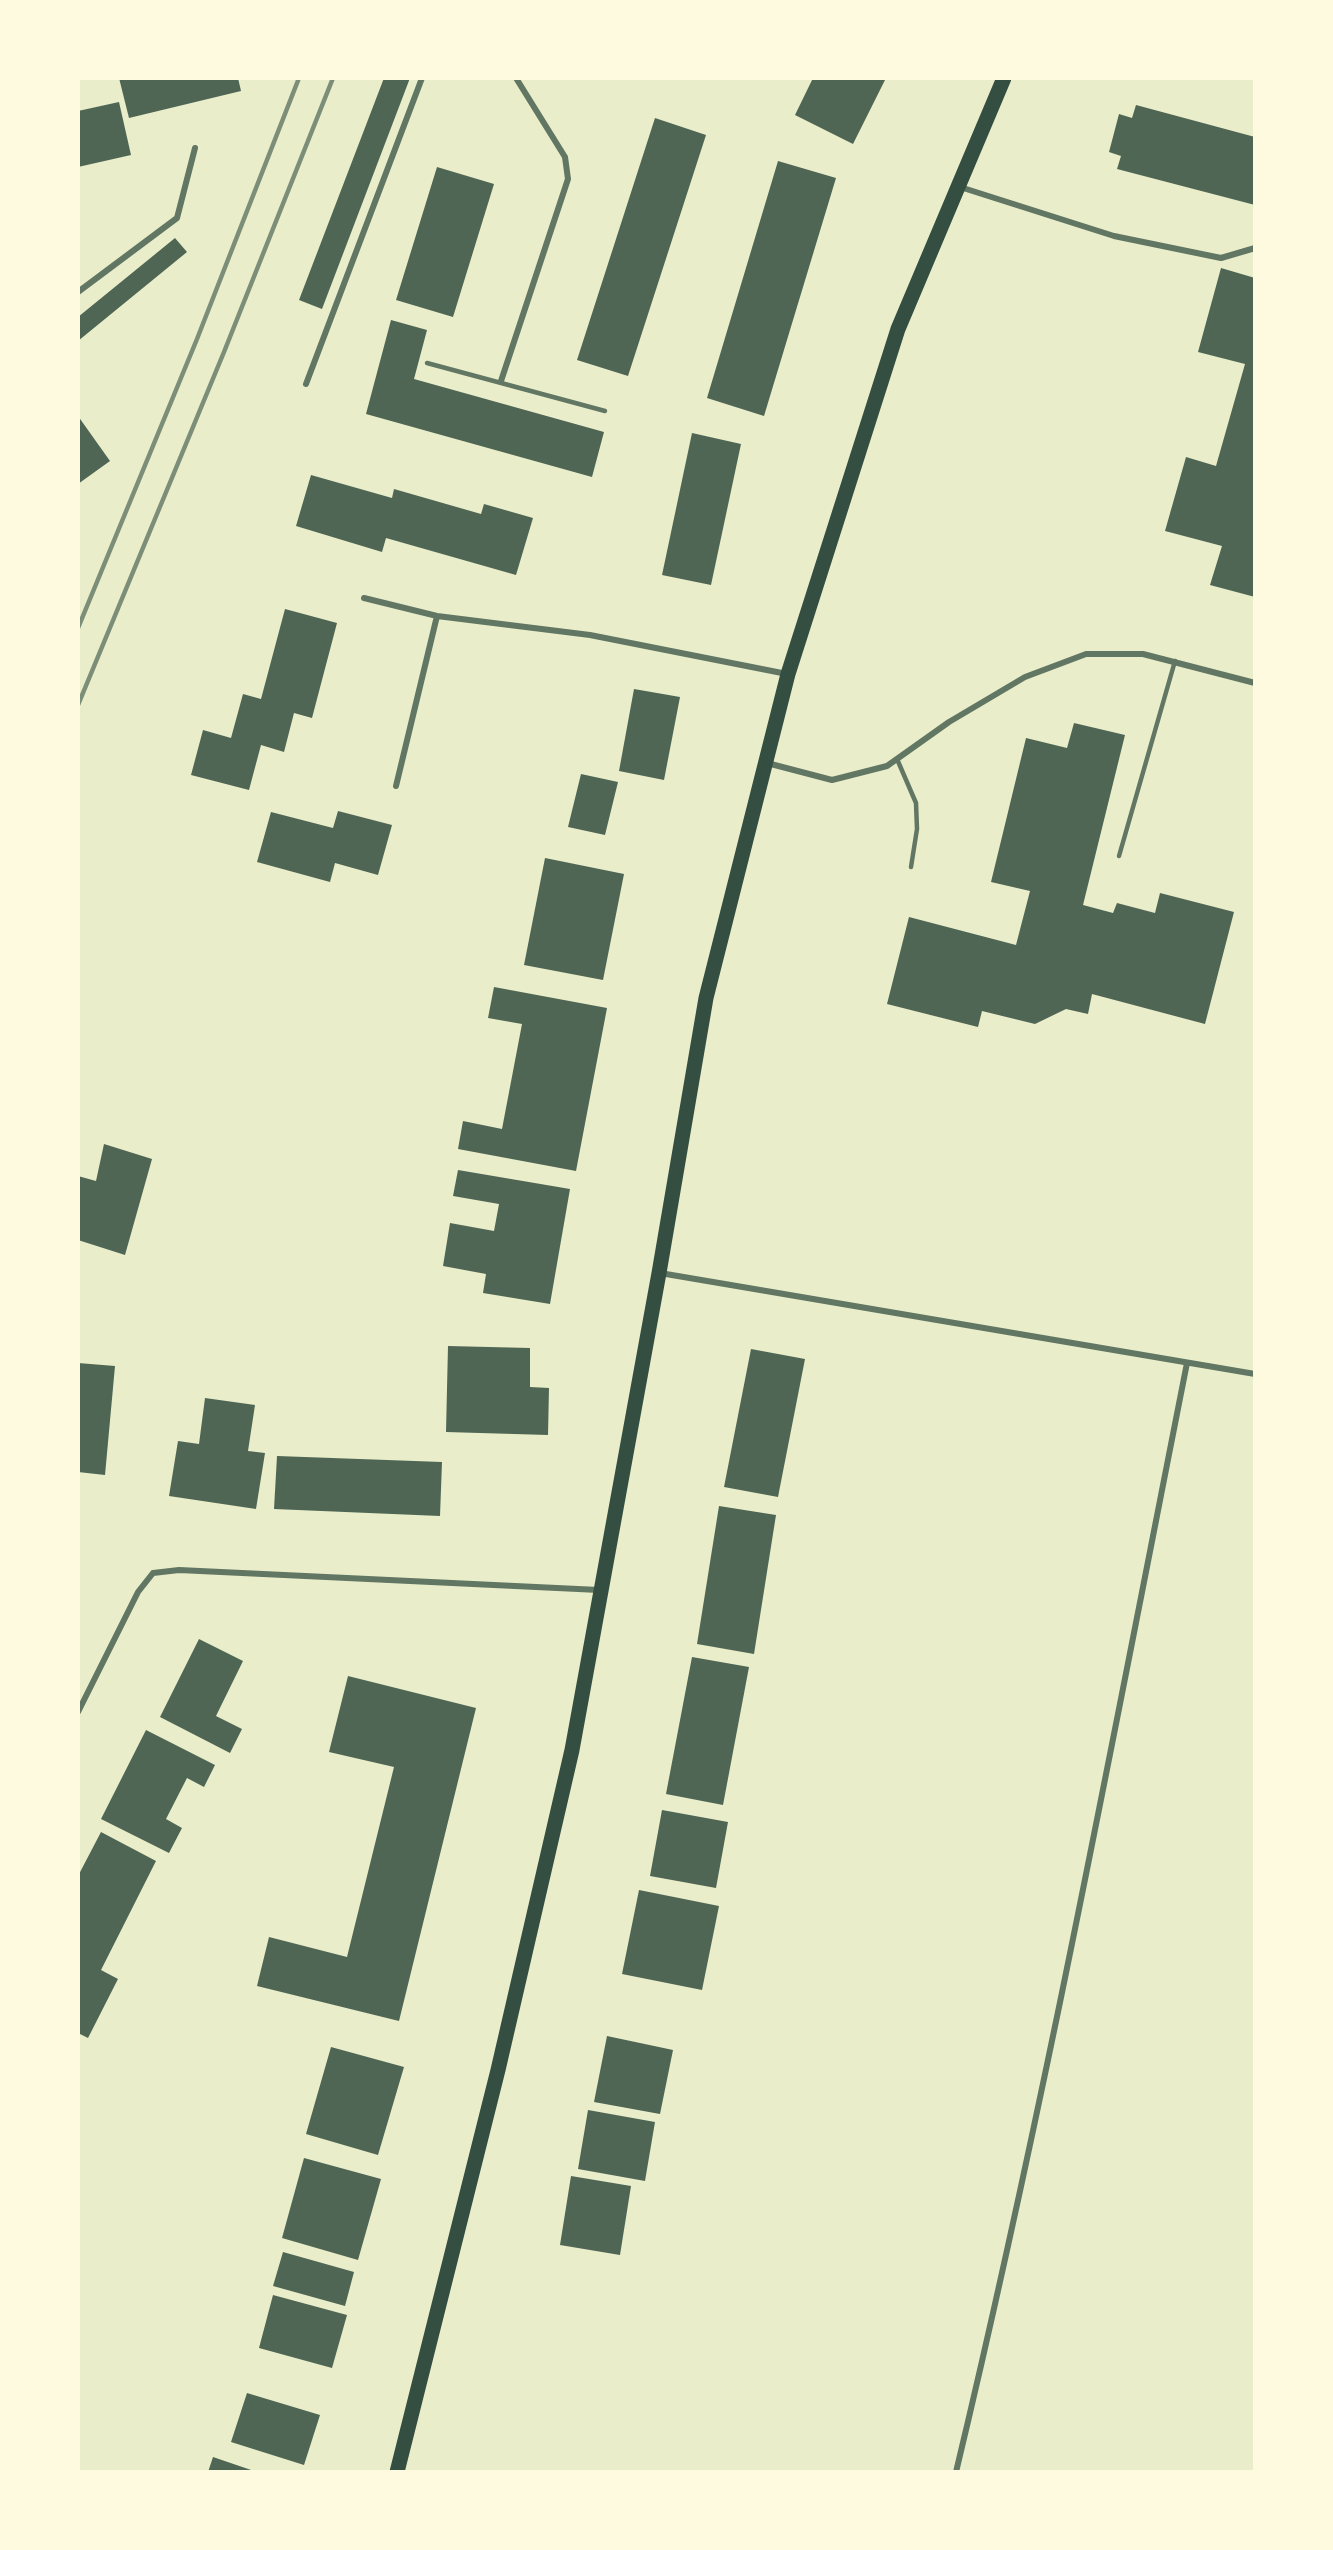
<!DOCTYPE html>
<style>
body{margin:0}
#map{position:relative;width:1333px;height:2550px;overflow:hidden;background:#e9edc9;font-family:Rubik,sans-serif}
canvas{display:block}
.frame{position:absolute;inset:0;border:80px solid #fefae0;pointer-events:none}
</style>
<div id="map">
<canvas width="1333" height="2550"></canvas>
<div class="frame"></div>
</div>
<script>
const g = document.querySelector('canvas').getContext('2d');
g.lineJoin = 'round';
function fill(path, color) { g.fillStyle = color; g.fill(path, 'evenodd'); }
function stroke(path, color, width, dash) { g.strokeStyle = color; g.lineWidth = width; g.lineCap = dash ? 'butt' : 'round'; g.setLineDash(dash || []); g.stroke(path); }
fill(new Path2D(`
 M119,78H238L241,91L129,118Z
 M384,78H410L322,309L299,300Z
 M813,78H886L853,144L795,115Z
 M119,102L131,155L78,167V111Z
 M1136,105L1255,137V205L1117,169L1121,156L1109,152L1119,114L1132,118Z
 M655,118L706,135L628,376L577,360Z
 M778,161L836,178L764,416L707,398Z
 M437,167L494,184L453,317L396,300Z
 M175,238L187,252L78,341V317Z
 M1221,268L1255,278V597L1210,585L1222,546L1165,531L1186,457L1216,466L1245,364L1198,352Z
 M391,320L427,330L414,379L604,432L592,477L366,414Z
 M78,416L110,461L78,484Z
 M692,433L741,444L711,585L662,575Z
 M311,475L392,498L394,489L481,514L484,504L533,518L516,575L386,538L382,552L296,526Z
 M285,609L337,623L312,718L294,713L284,752L261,745L249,790L191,775L203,730L231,738L243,694L261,699Z
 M634,689L680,697L664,780L619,771Z
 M1074,723L1125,735L1083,905L1113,913L1117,903L1155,913L1160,893L1234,912L1205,1024L1092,994L1088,1014L1066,1009L1035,1024L982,1011L978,1027L887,1004L909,917L1016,945L1030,891L991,882L1026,738L1067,748Z
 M581,774L618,782L605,835L568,827Z
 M338,811L392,825L378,875L335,863L330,882L257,862L271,812L333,828Z
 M545,858L624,874L603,980L524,965Z
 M494,987L607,1008L576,1171L458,1149L463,1121L502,1129L522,1024L488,1018Z
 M104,1144L152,1159L125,1255L78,1240V1176L96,1181Z
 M458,1170L570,1189L550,1304L483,1293L486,1274L443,1266L450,1223L494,1231L499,1204L453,1196Z
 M448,1346L530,1348V1387L549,1388L548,1435L446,1432Z
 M751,1349L805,1359L778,1497L724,1487Z
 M78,1363L115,1366L105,1475L78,1472Z
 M205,1398L255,1405L248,1451L265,1453L256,1509L169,1496L178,1441L199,1444Z
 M277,1456L442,1462L440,1516L274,1509Z
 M719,1506L776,1515L754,1654L697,1644Z
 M199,1639L243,1661L216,1716L242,1729L230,1753L160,1717Z
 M692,1657L749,1667L723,1805L666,1794Z
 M348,1676L476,1708L399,2021L257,1986L269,1937L347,1957L394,1767L329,1752Z
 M146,1730L215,1765L204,1787L187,1778L166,1819L182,1828L169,1853L101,1819Z
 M662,1810L728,1822L716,1888L650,1876Z
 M101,1832L156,1861L101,1970L118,1979L88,2038L78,2033V1876Z
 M639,1890L719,1906L702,1990L622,1974Z
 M607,2036L673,2050L660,2114L594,2102Z
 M331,2047L404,2067L378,2155L306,2134Z
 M588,2110L655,2122L645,2181L578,2169Z
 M304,2158L381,2179L358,2260L282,2238Z
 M571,2176L631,2186L620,2255L560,2245Z
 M283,2252L354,2272L345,2306L273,2286Z
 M273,2295L347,2315L332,2368L259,2348Z
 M247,2393L320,2415L304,2465L231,2442Z
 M213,2457L257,2472H208Z`), '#4f6655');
stroke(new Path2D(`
 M427,363L605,411
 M897,759L916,803L917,829L911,867
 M1119,856L1175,661`), '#617663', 4.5);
stroke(new Path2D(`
 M960,187L1114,236L1221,258L1255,248
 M78,292L177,218L195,148
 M501,381L568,179L565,157L516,78
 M306,384L422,78
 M364,598L437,616L590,635L787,674
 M767,763L832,780L887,766L949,722L1025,677L1086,654H1143L1255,683
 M396,786L437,616
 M660,1273L1255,1374
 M78,1712L138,1592L153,1573L179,1570L599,1590
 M956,2472C1044,2105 1114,1733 1187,1363`), '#617663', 6);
stroke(new Path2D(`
 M397,2472L498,2070L572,1750L659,1273L706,998L788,674L898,329L1004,78`), '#344e41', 15);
stroke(new Path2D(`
 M78,628L197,339L299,78
 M78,705L224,352L333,78`), '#7c8e77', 4.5);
</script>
